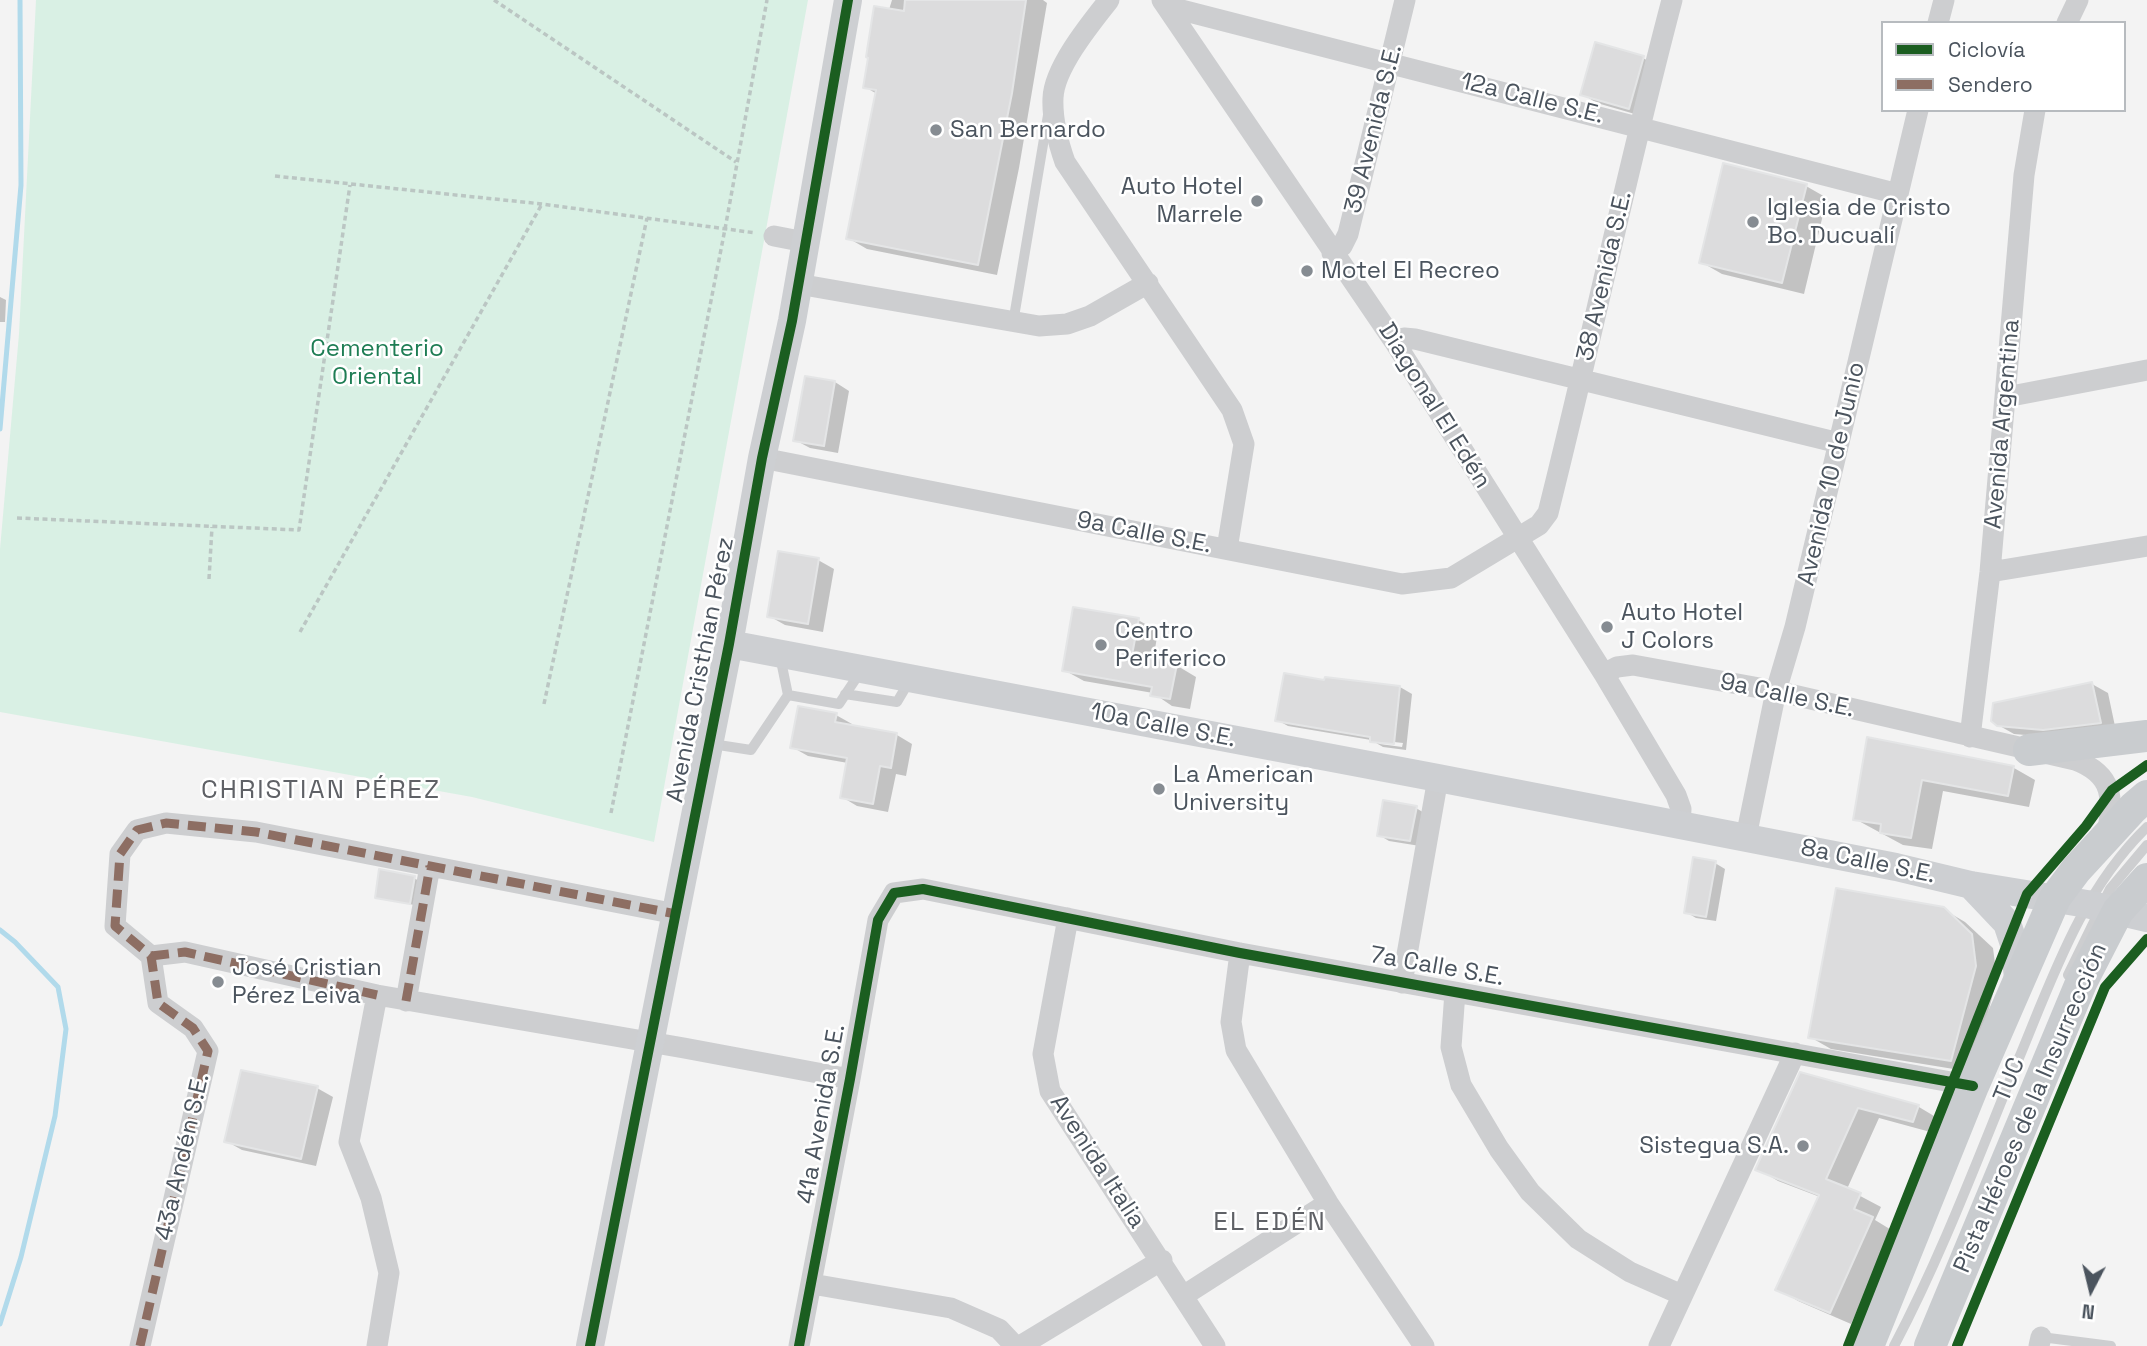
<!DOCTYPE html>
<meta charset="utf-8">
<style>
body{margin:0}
#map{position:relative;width:2147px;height:1346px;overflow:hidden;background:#f3f3f3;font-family:"Space Grotesk",sans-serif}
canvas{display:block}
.legend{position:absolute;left:1881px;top:21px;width:245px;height:91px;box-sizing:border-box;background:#fff;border:2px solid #b7bbbf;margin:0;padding:9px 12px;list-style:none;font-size:21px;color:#4b545e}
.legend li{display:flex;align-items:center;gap:14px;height:35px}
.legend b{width:35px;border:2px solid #b7bbbf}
.north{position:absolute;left:2056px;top:1255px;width:70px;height:70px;-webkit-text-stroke:5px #fff;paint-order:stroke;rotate:187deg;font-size:19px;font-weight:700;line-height:28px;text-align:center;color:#4b545e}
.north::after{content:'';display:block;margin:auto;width:24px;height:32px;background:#4b545e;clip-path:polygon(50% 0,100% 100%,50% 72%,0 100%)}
</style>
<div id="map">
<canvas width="2147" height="1346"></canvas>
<ul class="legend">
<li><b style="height:9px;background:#1b5e20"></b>Ciclovía</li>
<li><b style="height:9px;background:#8d6e63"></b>Sendero</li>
</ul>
<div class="north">N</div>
</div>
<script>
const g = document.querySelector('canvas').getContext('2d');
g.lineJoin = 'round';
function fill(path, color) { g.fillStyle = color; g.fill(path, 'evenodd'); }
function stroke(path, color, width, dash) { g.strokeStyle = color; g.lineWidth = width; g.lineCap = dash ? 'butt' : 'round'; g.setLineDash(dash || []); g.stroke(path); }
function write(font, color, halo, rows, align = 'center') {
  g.font = font + ' "Space Grotesk",sans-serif'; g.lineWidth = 5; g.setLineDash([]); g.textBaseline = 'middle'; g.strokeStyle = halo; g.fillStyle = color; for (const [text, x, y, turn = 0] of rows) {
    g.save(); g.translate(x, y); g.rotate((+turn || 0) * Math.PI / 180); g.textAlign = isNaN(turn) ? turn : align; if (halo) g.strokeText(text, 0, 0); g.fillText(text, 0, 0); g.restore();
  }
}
fill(new Path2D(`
 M36,0H808L654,842L472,797L0,712V549L19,334Z`), '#d9f0e4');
fill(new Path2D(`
 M892,0H1043L1047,3L1019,168L997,275L867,249L848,238L877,94L865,87Z
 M1643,58L1659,67L1645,117L1597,103L1582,94Z
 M1806,186L1827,198L1804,294L1722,274L1701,262Z
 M0,297L6,300L5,322H0Z
 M835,382L849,391L838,453L810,448L795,440Z
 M818,560L834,569L823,632L785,625L769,616Z
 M1138,620L1158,631L1153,661L1176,665L1196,677L1190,709L1172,706L1153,693L1084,681L1064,670Z
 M1326,682L1400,687L1412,694L1406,750L1383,747L1371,740L1288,726L1277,720ZM1376,740L1403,743L1402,747L1380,744Z
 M2092,684L2108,693L2116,731L2060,738L2014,734L1998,725Z
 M836,715L852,724L851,726L897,735L912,744L906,776L896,774L888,812L857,806L842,797L848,763L808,756L792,747Z
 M1869,739L2014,768L2035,780L2029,807L1943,791L1932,849L1903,845L1855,819Z
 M1416,808L1426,814L1420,846L1389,841L1379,835Z
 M1715,863L1725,869L1716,921L1696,918L1686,912Z
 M414,878L419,881L414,905L377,897Z
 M1943,909L1965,922L1993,948L1997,979L1972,1072L1831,1049L1810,1037Z
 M1801,1074L1919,1107L1939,1119L1934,1133L1879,1118L1847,1189L1881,1207L1875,1220L1893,1231L1851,1324L1798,1301L1778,1289L1820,1197L1778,1181L1758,1169Z
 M317,1088L333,1097L316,1166L242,1150L226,1141Z`), '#0003');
stroke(new Path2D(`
 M0,429L21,185L20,0
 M0,930L15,942L58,987L66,1029L55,1116L21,1257L0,1324`), '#b1daeb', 5);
const building = new Path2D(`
 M905,0H1026L1012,93L978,265L846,239L876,90L863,88L868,58L866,57L874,6L904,11Z
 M1595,42L1644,56L1629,109L1580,95Z
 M1723,163L1807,184L1782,283L1699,263Z
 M805,376L835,381L824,446L793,441Z
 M778,551L819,558L808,624L767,617Z
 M1073,607L1139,618L1132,655L1177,664L1170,699L1150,696L1152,687L1062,671Z
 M1284,673L1324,680L1325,677L1400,686L1394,744L1370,742V737L1275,721Z
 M2092,682L2101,723L2043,730L1997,726L1991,721L1993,703Z
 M798,706L837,713L835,722L897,733L891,768L880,766L873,804L840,798L847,758L790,748Z
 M1867,737L2014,766L2008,796L1922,780L1911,838L1880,833L1881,824L1853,820Z
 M1383,800L1417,806L1410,841L1377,836Z
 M1693,857L1716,861L1706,917L1684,913Z
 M379,869L415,876L410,904L375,898Z
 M1836,888L1944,907L1972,934L1976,966L1951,1061L1808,1038Z
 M241,1070L318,1086L301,1159L224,1142Z
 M1800,1072L1919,1105L1913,1122L1858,1108L1826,1179L1861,1193L1854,1209L1873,1217L1830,1313L1775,1290L1819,1195L1755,1170Z`);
fill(building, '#dcdcdd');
stroke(building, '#e4e5e6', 2);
stroke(new Path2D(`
 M494,0L736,162
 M275,176L542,204L756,233
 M17,518L299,530L350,185
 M209,579L212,527
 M300,632L542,204
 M544,704L647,218
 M611,813L725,229L767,0`), '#bbc6c3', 3.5, [5, 3.5]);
stroke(new Path2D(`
 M1013,323L1048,115
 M780,656L788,695L839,704L861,671
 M845,694L897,702L910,680
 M712,744L751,750L788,695
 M2068,975L2110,889L2147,845
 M2041,1337L2111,1346
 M1894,1346C1943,1253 1979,1155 2019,1058C2053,976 2082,890 2147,827`), '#cdced0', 10);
stroke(new Path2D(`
 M1109,0C1090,24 1054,68 1053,98C1052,120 1058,142 1065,162L1232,410L1244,444L1227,549
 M1162,0L1394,341L1604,674L1676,795L1681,809L1680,825
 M1166,6L1898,194
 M1938,23L1944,0
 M2067,23L2078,0
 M774,236L805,242
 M1332,253L1342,246L1348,234L1405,0
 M798,284L1039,326L1067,324L1090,316L1148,283
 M1394,341L1404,338L1415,339L1839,443
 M2006,397L2147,370
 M762,458L1402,584L1451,578L1539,525L1548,513C1591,342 1627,170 1672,0
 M1990,572L2147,546
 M1604,674L1617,667L1633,665L1776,691L2075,760C2115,775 2113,799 2107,836
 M1970,737L1990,572L2024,175L2035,110
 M1746,837L1776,691L1795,627L1918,110
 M1068,918L1043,1054L1050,1091L1215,1346
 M1240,953L1231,1022L1236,1050L1328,1203L1424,1346
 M151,956L185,952L377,995L684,1048L850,1079
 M1402,983L1438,778
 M1455,992L1451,1047L1461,1085L1499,1149L1530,1192L1578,1239L1630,1272L1682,1295
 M406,1001L430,866
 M812,1284L951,1308L999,1329L1015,1346
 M1183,1296L1328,1203
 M140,1346L208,1051L193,1028L158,1003L151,956L115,926L120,854L137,830L166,823L256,832L676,914
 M377,1346L389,1273L371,1198L349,1142L377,995
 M799,1346L850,1079L878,920L894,893L923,889L1240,953L1973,1086
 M1020,1346L1162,1260
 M1659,1346L1795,1053
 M2039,1346L2041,1337`), '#cdced0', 21);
stroke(new Path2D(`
 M729,644L1438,778L1896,867L1971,885L2087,904L2147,918
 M1971,885L2007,923L2015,947L2018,979
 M590,1346L729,644L762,458L792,321L848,0`), '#cdcfd2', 28);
stroke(new Path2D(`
 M2029,750L2147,736
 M1868,1346L1973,1086L2055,898L2076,870L2133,808L2147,796
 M1930,1346L2081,983L2118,911L2147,879`), '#c9cccf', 32);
stroke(new Path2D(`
 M151,956L185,952L377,995
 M406,1001L430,866
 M140,1346L208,1051L193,1028L158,1003L151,956L115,926L120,854L137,830L166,823L256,832L676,914`), '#8d6e63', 9, [18, 9]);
stroke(new Path2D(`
 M590,1346L729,644L762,458L792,321L848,0
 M799,1346L850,1079L878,920L894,893L923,889L1240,953L1973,1086
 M1848,1346L2027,894L2086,826L2112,790L2147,765
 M1957,1346L2105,987L2147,939`), '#1b5e20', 10);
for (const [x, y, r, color] of [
 [936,130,7,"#868c92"],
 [1257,201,7,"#868c92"],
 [1753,222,7,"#868c92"],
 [1307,271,7,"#868c92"],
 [1607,627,7,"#868c92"],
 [1101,645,7,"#868c92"],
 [1159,789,7,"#868c92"],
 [218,982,7,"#868c92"],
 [1803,1146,7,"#868c92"]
]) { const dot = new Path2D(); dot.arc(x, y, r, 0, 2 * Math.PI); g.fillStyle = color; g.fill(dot); stroke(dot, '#fff', 2.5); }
write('24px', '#4b545e', '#fff', [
 ["12a Calle S.E.",1532,99,14],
 ["39 Avenida S.E.",1374,129,-76],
 ["38 Avenida S.E.",1605,276,-77],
 ["Diagonal El Edén",1434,406,58],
 ["Avenida Argentina",2003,424,-85],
 ["Avenida 10 de Junio",1832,474,-77],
 ["9a Calle S.E.",1144,533,11],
 ["Avenida Cristhian Pérez",701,670,-79],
 ["9a Calle S.E.",1787,696,12],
 ["10a Calle S.E.",1163,726,11],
 ["8a Calle S.E.",1868,862,12],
 ["7a Calle S.E.",1437,967,10],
 ["TUC",2010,1080,-68],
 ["Pista Héroes de la Insurrección",2031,1108,-67],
 ["41a Avenida S.E.",822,1114,-80],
 ["43a Andén S.E.",183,1157,-77],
 ["Avenida Italia",1097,1162,57]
]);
write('24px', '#4b545e', '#fff', [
 ["San Bernardo",950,130],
 ["Auto Hotel",1243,187,"right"],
 ["Marrele",1243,215,"right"],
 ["Iglesia de Cristo",1767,208],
 ["Bo. Ducualí",1767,236],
 ["Motel El Recreo",1321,271],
 ["Auto Hotel",1621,613],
 ["J Colors",1621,641],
 ["Centro",1115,631],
 ["Periferico",1115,659],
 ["La American",1173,775],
 ["University",1173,803],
 ["José Cristian",232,968],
 ["Pérez Leiva",232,996],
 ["Sistegua S.A.",1789,1146,"right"]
], 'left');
write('24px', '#1e7d54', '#fff', [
 ["Cementerio",377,349],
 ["Oriental",377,377]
]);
g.letterSpacing = '2px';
write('26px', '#5f6166', '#fff', [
 ["CHRISTIAN PÉREZ",321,791],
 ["EL EDÉN",1270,1223]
]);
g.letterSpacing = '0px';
</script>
